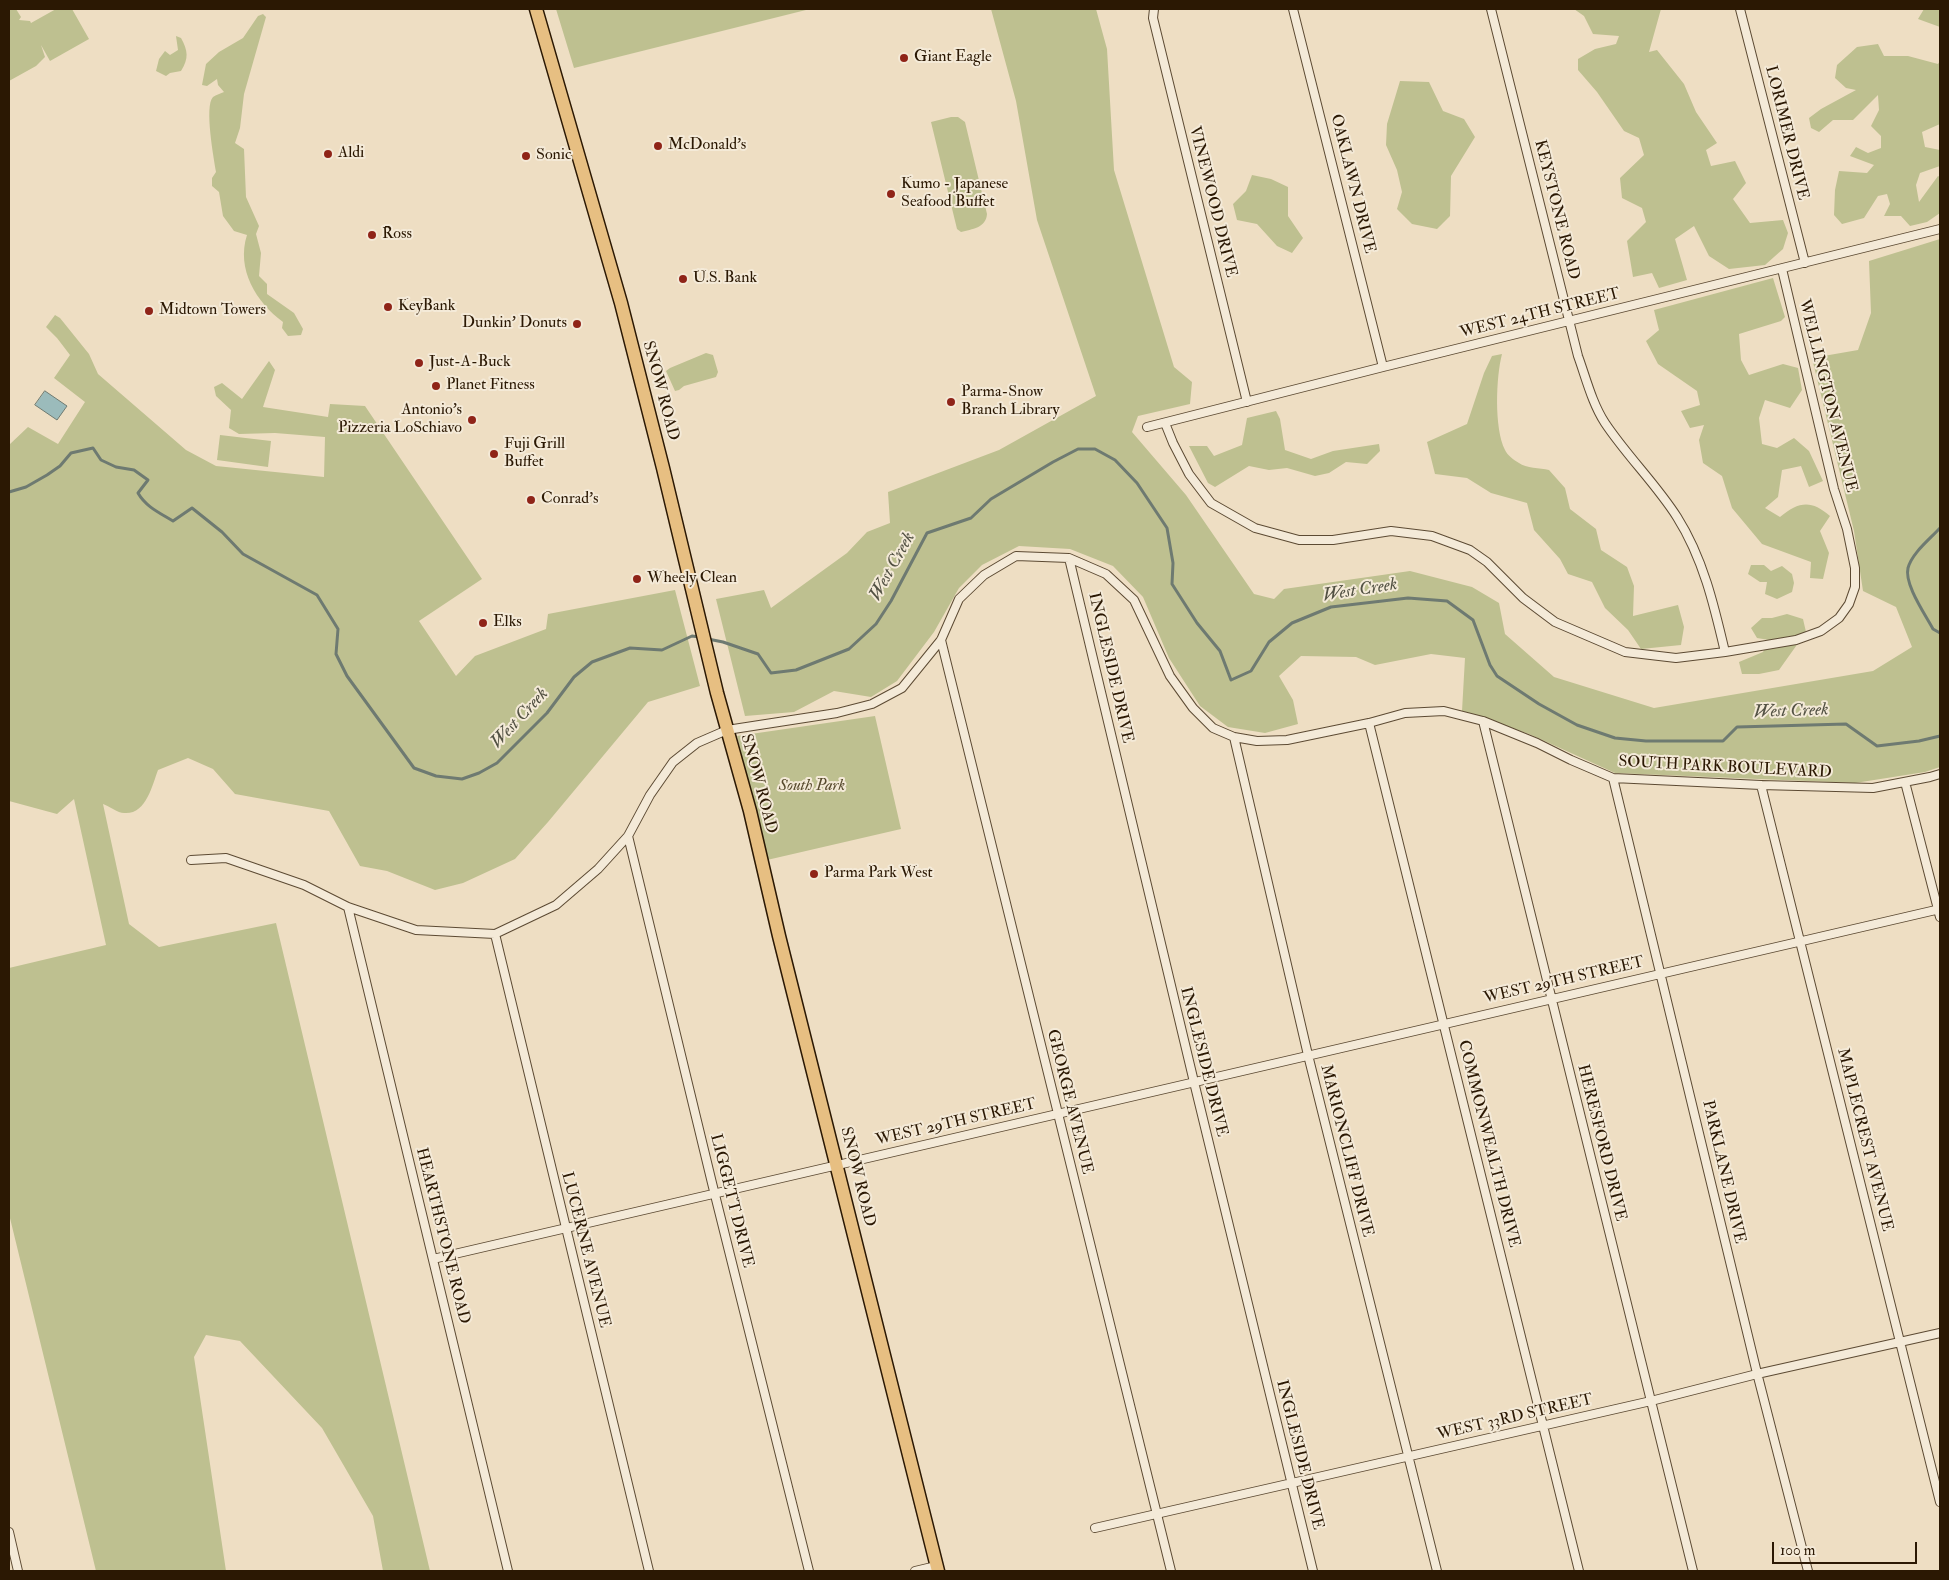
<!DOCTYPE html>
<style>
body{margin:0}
#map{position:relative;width:1949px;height:1580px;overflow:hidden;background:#eedec3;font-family:"IM FELL Double Pica",serif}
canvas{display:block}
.frame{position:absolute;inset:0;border:10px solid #2b1803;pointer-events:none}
.scale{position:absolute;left:1772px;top:1542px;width:145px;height:22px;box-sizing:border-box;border:2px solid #2b1803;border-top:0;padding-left:6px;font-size:15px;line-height:18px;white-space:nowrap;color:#2b1803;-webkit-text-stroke:4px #f4ead8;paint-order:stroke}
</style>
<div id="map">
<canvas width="1949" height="1580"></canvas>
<div class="frame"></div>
<div class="scale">100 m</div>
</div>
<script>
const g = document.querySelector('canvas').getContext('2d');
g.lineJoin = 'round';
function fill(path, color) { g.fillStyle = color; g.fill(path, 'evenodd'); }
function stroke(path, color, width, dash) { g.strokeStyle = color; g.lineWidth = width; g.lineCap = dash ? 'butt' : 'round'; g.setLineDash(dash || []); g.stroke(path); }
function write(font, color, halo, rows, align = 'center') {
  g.font = font + ' "IM FELL Double Pica",serif'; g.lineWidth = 4; g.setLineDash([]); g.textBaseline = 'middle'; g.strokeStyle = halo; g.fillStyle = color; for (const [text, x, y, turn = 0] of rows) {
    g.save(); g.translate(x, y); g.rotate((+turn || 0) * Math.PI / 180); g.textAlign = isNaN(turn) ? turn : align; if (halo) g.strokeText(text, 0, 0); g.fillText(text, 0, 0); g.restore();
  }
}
fill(new Path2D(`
 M9,9H16L21,17L19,20L30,21L31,23L56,9H72L89,39L50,61L41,45L45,57L36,66L9,81Z
 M556,9H810L574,68Z
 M991,9H1134H1096L1107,49L1114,170L1174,367L1192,382L1190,404L1138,416L1132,432L1186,495L1254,594L1274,599L1284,589L1410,571L1472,587L1499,603L1505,634L1554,677L1654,708L1873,671L1912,647L1896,607L1863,591L1854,531L1812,358L1858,350L1871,313L1869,261L1940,239V767L1925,772L1855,783L1615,773L1529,734L1462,711L1465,658L1431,654L1375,665L1356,657L1301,656L1279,676L1293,700L1298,724L1265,733L1228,727L1200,706L1169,658L1143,597L1113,566L1070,549L1019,546L982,565L959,588L934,632L897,681L871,697L834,691L794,712L745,716L716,599L764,590L771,608L847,553L867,532L890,523L888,492L999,450L1096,396L1037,220L1016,101Z
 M1574,9H1661L1649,52L1657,50L1684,84L1696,112L1717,143L1706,150L1711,166L1735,161L1746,183L1733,199L1750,223L1783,220L1788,233L1783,249L1765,265L1729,269L1709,256L1694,226L1675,239L1687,280L1659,288L1652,273L1633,277L1627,241L1646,222L1642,208L1622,198L1620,178L1644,155L1639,138L1624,131L1597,92L1578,70V59L1595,49L1616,44L1619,36L1593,34L1584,16Z
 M1924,9H1940V27L1918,19Z
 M263,14L266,17L244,94L240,128L235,143L244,149L246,197L259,226L256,234L261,253L259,276L267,284V294L294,313L303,329L301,335L288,336L282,328L283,322C256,302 236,269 247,235L234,231L223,216L219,192L212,186V178L216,172C214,159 204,106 213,97C216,95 221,93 224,92L218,85L217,79L207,86L202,85L206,64L219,52L243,38L258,16Z
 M176,36L181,38C188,51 189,58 181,71L170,73L166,76L156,71L159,59L165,51L170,55L178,50Z
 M1878,44L1884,56H1908L1938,64L1940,61V124L1922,132L1925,147L1940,150V166L1920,173L1916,185L1919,202L1938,176L1940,177V213L1927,222L1910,226L1901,216H1884L1890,204L1887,194L1878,196L1864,218L1842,224L1834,215L1835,190L1839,171L1867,173L1874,165L1850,156L1856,147L1868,153L1881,148V136L1871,126L1879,110L1878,95L1853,120H1833L1819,132L1811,128L1809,118L1821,109L1856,90L1846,88L1835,78L1837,65L1857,47Z
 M1400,81L1429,82L1443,111L1464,119L1475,137L1451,176L1450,216L1437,229L1412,224L1397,209L1402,192L1397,170L1386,145L1387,124Z
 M951,117H958L965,122L987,214C986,228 972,229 961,232L957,229L931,122Z
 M1252,175L1271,179L1288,187V216L1303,238L1292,253L1277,246L1257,224L1237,220L1233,204L1246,191Z
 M1773,278L1785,317L1781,321L1739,334L1741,360L1749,375L1783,364L1798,368L1802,390L1790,408L1765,400L1759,418L1762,444L1777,448L1794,438L1809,451L1823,481L1809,487L1801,466L1782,470L1778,497L1765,508L1780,517C1798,502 1811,499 1830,516L1820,531L1829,553L1823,579L1810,578L1811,562L1762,544L1732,508L1722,476L1703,463L1699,440L1704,425L1690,428L1681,411L1700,405L1697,391L1658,364L1646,341L1659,330L1654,310Z
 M55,315L60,318L89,354L98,374L186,450L216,466L324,477L325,437L275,433L239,434L229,428L231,410L216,396L214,387L222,383L242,399L269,361L275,370L263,407L328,417L330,404L365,406L482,579L419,621L456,676L475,656L546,629L548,614L675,590L700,686L648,702L548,822L515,859L463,883L435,890L387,871L360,866L329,811L235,794L213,769L188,758L158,770C152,786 146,815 124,813C118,813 109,806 103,804L129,924L159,947L276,923L430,1571H383L373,1516L322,1428L240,1341L206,1335L194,1357L226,1571H96L9,1214V968L106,945L74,799L57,814L9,801V445L28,427L58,444L85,402L54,378L70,355L57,338L46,327Z
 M706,353L713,355L718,372L716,377L684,386L679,390L675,391L666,371L670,368Z
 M1502,354C1496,377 1494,428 1505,450C1507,455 1514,460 1519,463C1526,468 1540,468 1549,470L1565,488L1570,509L1596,529L1601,550L1627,567L1634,586L1633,616L1678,605L1684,627L1681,645L1641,649L1628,630L1605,608L1592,582L1568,574L1560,559L1534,530L1527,503L1491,493L1467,478L1435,474L1427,442L1467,424L1484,373L1492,356Z
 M1276,411L1280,419L1285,450L1311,459L1333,451L1379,444L1380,451L1367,464L1346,462L1329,473L1315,476L1287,468L1269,470L1249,466L1215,487L1208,483L1189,446H1207L1214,456L1242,445L1247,418Z
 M220,435L271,441L268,467L217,460Z
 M1751,565H1764L1771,571L1782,566L1792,574L1794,583L1792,592L1777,599L1765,594L1767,582H1760L1748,574Z
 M1787,614L1803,619L1806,632L1779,670L1759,674H1742L1739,662L1763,652L1769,640L1757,638L1751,628L1762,618H1772Z
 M875,716L901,829L767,860L737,736Z`), '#bec090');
const water = new Path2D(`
 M45,391L67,406L57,420L35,405Z`);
fill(water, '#9bbbbb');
stroke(water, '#6e7a71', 1);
stroke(new Path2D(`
 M9,492L26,487L47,475L60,466L71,453L93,448L101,460L116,467L134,470L148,480L138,493C146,507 160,513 173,521L192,508L222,532L243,554L317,595L338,629L336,654L347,676L414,768L436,776L462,779L479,773L497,763L547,713L574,677L592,662L630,648L662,650L692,636L699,637
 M1940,528C1930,539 1912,553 1908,568C1904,584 1925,614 1933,629L1940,633
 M708,639L723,642L758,654L771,673L796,670L849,649L876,624L891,601L927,533L971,518L991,499L1053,462L1078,449H1095L1115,460L1137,483L1167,528L1173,563L1172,584L1197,623L1220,651L1231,680L1251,671L1269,642L1292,623L1331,607L1408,598L1447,601L1473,620L1490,665L1497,676L1539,704L1577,725L1615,738L1646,741H1723L1737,727L1846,724L1877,746L1919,741L1940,736`), '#6e7a71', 3);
const minor = new Path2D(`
 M1154,9L1153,18L1247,402
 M1293,9L1383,367
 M1491,9L1578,356C1586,378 1592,403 1605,423C1627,456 1656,484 1677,517C1703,558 1714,605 1725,652
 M1740,9L1805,263
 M1165,423L1173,443L1189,474L1211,503L1255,528L1299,540H1333L1391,531L1432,536L1470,550L1487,562L1523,598L1555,622L1625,652L1676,658L1725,652L1796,640L1821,631L1839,618L1849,604L1855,587V568L1847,529L1834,489L1782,269
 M1147,427L1383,367L1940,229
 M1069,558L1194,1082L1313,1571
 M941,640L1171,1571
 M1483,721L1693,1571
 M1369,723L1579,1571
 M1234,737L1308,1055L1437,1571
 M1613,778L1756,1369L1808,1571
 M1905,782L1940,917
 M1761,785L1940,1502
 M628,836L712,1183L809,1571
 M191,860L226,858L304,885L348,907L416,930L495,934L556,905L598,869L628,836L650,795L673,762L697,743L727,730L837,713L872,704L902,688L941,640L959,599L984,575L1016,556L1069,558L1106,574L1134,600L1170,676L1193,708L1213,728L1234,737L1257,741L1287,740L1369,723L1405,713L1444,711L1483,721L1537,743L1571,760L1613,778L1761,785L1873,788L1930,777L1940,774
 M348,907L508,1571
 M495,934L649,1571
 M433,1259L1940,909
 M1095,1528L1651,1401L1757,1374L1940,1333
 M9,1532L18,1571
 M915,1571L936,1566`);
const primary = new Path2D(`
 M536,9L621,303L663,468L717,693L750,811L779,936L938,1571`);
stroke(minor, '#5c4a33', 10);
stroke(primary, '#2b1803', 15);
stroke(minor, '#f4ead8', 8);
stroke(primary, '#e7bf82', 12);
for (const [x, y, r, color] of [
 [904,58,5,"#8f2418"],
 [658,146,5,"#8f2418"],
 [328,154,5,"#8f2418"],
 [526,156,5,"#8f2418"],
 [891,194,5,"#8f2418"],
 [372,235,5,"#8f2418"],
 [683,279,5,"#8f2418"],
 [388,307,5,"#8f2418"],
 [149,311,5,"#8f2418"],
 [577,324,5,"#8f2418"],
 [419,363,5,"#8f2418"],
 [436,386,5,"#8f2418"],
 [951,402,5,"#8f2418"],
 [472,420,5,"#8f2418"],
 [494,454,5,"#8f2418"],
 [531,500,5,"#8f2418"],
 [637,579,5,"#8f2418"],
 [483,623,5,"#8f2418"],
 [814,874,5,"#8f2418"]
]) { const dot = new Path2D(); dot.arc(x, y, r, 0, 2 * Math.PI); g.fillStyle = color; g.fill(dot); stroke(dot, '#f4ead8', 2); }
write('16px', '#2b1803', '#f4ead8', [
 ["Giant Eagle",914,58],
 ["McDonald's",668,146],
 ["Aldi",338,154],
 ["Sonic",536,156],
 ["Kumo - Japanese",901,185],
 ["Seafood Buffet",901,203],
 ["Ross",382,235],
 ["U.S. Bank",693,279],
 ["KeyBank",398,307],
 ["Midtown Towers",159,311],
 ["Dunkin' Donuts",567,324,"right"],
 ["Just-A-Buck",429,363],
 ["Planet Fitness",446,386],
 ["Parma-Snow",961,393],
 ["Branch Library",961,411],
 ["Antonio's",462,411,"right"],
 ["Pizzeria LoSchiavo",462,429,"right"],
 ["Fuji Grill",504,445],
 ["Buffet",504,463],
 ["Conrad's",541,500],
 ["Wheely Clean",647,579],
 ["Elks",493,623],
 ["Parma Park West",824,874]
], 'left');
write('16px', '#2b1803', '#f4ead8', [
 ["LORIMER DRIVE",1786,133,76],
 ["OAKLAWN DRIVE",1352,184,76],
 ["VINEWOOD DRIVE",1212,202,76],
 ["KEYSTONE ROAD",1556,210,76],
 ["WEST 24TH STREET",1540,314,-14],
 ["SNOW ROAD",660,391,75],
 ["WELLINGTON AVENUE",1827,396,76],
 ["INGLESIDE DRIVE",1110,668,77],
 ["SOUTH PARK BOULEVARD",1725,768,3],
 ["SNOW ROAD",758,784,75],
 ["WEST 29TH STREET",1564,981,-13],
 ["INGLESIDE DRIVE",1203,1062,76],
 ["GEORGE AVENUE",1069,1102,76],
 ["WEST 29TH STREET",956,1123,-13],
 ["MAPLECREST AVENUE",1864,1140,76],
 ["HERESFORD DRIVE",1601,1143,76],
 ["COMMONWEALTH DRIVE",1488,1144,76],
 ["MARIONCLIFF DRIVE",1346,1151,76],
 ["PARKLANE DRIVE",1723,1172,77],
 ["SNOW ROAD",857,1177,76],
 ["LIGGETT DRIVE",731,1201,76],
 ["HEARTHSTONE ROAD",442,1236,76],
 ["LUCERNE AVENUE",585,1250,76],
 ["WEST 33RD STREET",1515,1418,-13],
 ["INGLESIDE DRIVE",1299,1455,76]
]);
write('italic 16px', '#574a2d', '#f4ead8', [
 ["South Park",812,787]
]);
write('italic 18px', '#525143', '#f4ead8', [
 ["West Creek",893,567,-61],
 ["West Creek",1360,591,-9],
 ["West Creek",1791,712,-2],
 ["West Creek",520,719,-47]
]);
</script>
